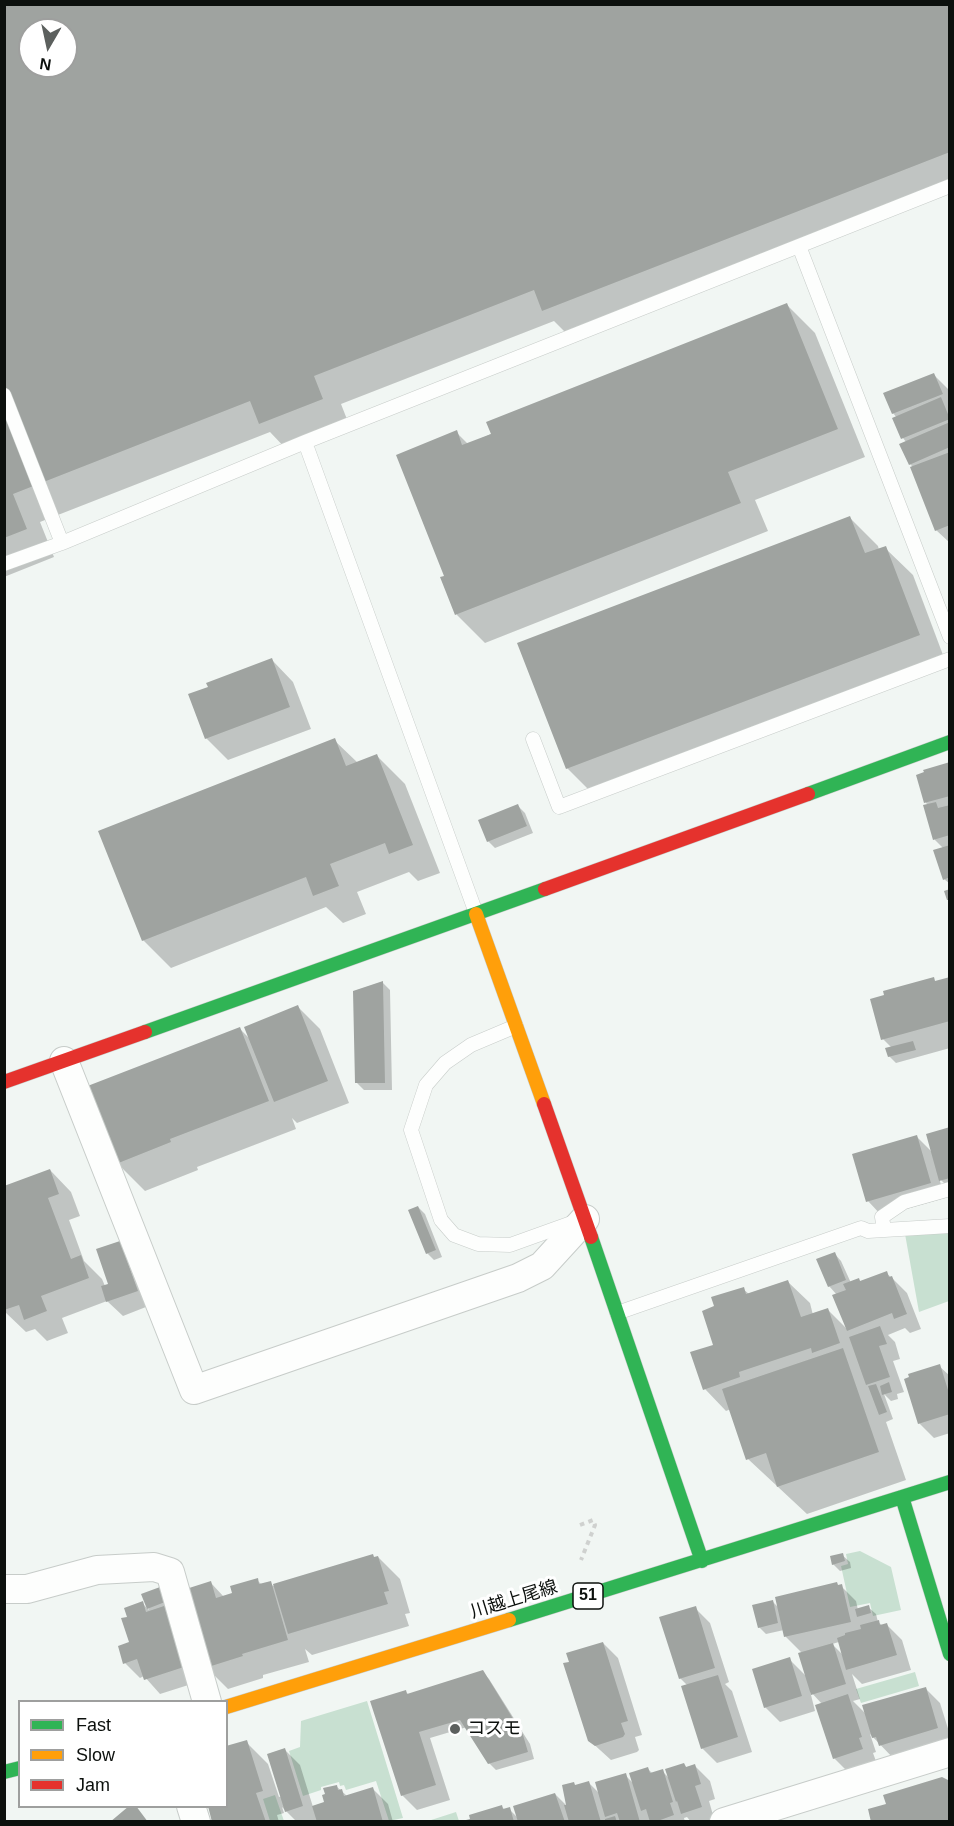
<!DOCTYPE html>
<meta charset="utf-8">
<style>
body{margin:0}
#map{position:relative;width:954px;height:1826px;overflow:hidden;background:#f1f6f3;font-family:Arial,sans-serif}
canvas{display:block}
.frame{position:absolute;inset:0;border:6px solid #0c100d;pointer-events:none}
.legend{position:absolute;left:18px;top:1700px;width:210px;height:108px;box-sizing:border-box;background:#fff;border:2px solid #9e9f9e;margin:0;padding:8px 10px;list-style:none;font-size:18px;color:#0c100d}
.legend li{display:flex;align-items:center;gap:12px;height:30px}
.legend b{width:30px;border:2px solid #9e9f9e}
.north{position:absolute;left:18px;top:18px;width:60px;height:60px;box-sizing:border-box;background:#fff;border:2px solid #9e9f9e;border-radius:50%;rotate:189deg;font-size:16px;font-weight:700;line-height:24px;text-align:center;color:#0c100d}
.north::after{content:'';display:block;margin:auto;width:21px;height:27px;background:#5c605e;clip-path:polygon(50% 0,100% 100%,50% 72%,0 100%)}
</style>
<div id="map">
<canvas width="954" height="1826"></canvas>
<div class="frame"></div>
<ul class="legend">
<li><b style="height:8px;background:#30b455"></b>Fast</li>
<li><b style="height:8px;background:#ff9f0a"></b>Slow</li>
<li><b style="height:8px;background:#e5322d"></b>Jam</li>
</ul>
<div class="north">N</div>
</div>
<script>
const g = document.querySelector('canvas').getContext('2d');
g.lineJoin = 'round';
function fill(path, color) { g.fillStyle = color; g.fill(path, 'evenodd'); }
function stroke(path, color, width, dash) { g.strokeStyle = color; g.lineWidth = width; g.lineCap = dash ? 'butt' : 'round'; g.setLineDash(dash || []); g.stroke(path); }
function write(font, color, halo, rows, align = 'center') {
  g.font = font + ' Arial,"Noto Sans JP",sans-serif'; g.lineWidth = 6; g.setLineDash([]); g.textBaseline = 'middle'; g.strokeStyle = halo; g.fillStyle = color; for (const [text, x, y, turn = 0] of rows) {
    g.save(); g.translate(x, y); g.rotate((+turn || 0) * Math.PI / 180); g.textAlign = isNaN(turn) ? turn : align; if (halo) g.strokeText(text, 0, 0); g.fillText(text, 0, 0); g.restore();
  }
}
fill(new Path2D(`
 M949,1232V1301L919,1312L905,1234Z
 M860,1551L891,1567L901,1610L873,1616L870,1603L850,1607L841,1566L848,1564L846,1554Z
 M915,1672L919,1686L861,1703L856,1689Z
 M367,1701L403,1818L389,1821L376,1781L346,1790L344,1785L340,1786L339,1782L321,1787V1790L303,1796L289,1751L300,1747L301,1721Z
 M275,1795L284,1821H270L263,1799Z
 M456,1812L459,1821H428Z`), '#c8e0d1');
fill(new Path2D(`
 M4,4H950V190L571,338L554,321L341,404L350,427L288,451L270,432L40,522L54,557L4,577ZM30,30H66V66H30Z
 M787,305L815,333L865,457L755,500L768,531L485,643L457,615L442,578L446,576L456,432L468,444Z
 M934,375L950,391V543L936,530L913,467L910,464L906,442L903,438L897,418L893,413Z
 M850,518L878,546L879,550L885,548L913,575L946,663L595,796L567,768Z
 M272,660L293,682L311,729L228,760L206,738Z
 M334,740L358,763L377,756L405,784L440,873L418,881L409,872L357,892L366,914L343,923L326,907L171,968L143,940Z
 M950,763V884L944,879L943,848L935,840L925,806L928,805L926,803L917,776Z
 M518,806L525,813L533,833L495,848L488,841Z
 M950,978V1048L896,1063L889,1056L892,1048L883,1039L933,979L936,982Z
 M383,983L390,990L392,1090H364L357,1083Z
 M298,1007L320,1029L349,1103L297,1123L292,1118L296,1129L197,1167L198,1170L145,1191L117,1163L240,1029L250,1039Z
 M950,1129V1189L939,1178L945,1198L882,1216L868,1201L917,1137L933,1153Z
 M50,1170L71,1192L80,1216L69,1220L84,1261L102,1279L105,1286L110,1285L119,1242L134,1257L151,1305L123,1316L107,1301L62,1318L68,1333L47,1341L35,1329L26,1332L4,1311V1187Z
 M418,1207L425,1214L442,1257L434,1260L427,1253Z
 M834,1253L841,1261L851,1283L859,1280L862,1283L886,1273L892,1278L907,1293L921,1329L910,1333L905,1328L888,1335L895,1342L900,1359L893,1361L904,1392L897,1394L898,1399L891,1401L884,1394L893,1419L886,1422L906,1480L807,1514L748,1459L731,1409L726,1411L705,1389L715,1346L716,1307L743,1289L749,1294L788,1282L810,1303L813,1315L828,1310L847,1329L837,1295L829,1286Z
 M939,1366L950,1376V1433L934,1438L919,1423Z
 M842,1555L850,1562L851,1568L840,1571L833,1564Z
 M372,1556L375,1558L378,1557L400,1579L410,1613L405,1614L409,1626L312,1655L305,1649L309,1662L263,1675V1678L228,1689L206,1667L211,1583L224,1597L234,1594L257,1580L262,1585L270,1583L273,1586Z
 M841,1586L856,1601L858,1610L868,1607L876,1614L878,1622L883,1626L887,1625L902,1640L911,1670L862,1684L852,1674L860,1699L853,1701L867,1715L925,1688L940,1703L950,1735V1744L895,1760L870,1734L876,1752L873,1753L877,1764L849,1773L834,1758L822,1704L810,1691L815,1711L780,1722L765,1707L789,1659L806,1676L803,1654L786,1637L784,1630L766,1634L759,1627L773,1602L779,1608ZM839,1642L843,1655L832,1644Z
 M160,1589L201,1681L160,1694L144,1676L140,1678L125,1663L131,1643L129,1618L142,1603L149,1610L143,1595Z
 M695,1608L710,1623L729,1682L725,1684L732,1691L752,1752L717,1763L702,1748L688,1686L680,1678Z
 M603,1643L618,1658L642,1735L635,1737L639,1750L637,1752L611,1760L589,1740L571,1663Z
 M482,1672L489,1679L530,1744L534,1759L496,1770L489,1763L467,1727L430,1738L450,1800L417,1810L402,1795L405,1691L409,1695Z
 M246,1742L268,1764L279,1797L282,1796L285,1750L300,1765L313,1807L326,1803L336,1786L347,1796L373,1789L388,1804L393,1822H297L282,1807L284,1813L277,1815L279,1822H214L226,1806Z
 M684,1765L687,1768L695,1766L710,1781L715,1799L709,1801L715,1822H691L687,1817L684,1818L685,1822H468L502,1807L505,1810L509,1809L519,1819L555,1794L569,1808L576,1786L589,1783L600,1794L625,1775L633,1783L648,1769L653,1774L662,1771L670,1779Z`), '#0003');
fill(new Path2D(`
 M4,4H950V152L542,311L534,290L314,376L323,399L259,424L250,401L13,494L27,529L4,538ZM30,30H66V66H30Z
 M787,303L838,429L728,472L741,503L455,615L440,577L444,576L396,455L457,430L462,445L491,434L486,422Z
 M934,373L943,394L892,414L883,393Z
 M941,397L950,419L901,439L892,418Z
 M950,422V447L909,465L899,444Z
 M950,452V525L935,531L910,467Z
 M850,516L865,553L886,546L920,635L566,769L517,643Z
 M272,658L290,707L205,739L188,694L208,687L206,683Z
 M335,738L346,766L377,754L413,845L389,854L385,843L330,864L339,886L313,896L306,877L142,941L98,831Z
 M950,762V796L924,803L916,775L924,772L923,770Z
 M936,802L938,808L950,805V835L933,840L923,805Z
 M518,804L527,826L487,842L478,820Z
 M950,845V877L943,880L933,850Z
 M950,889V900H947L944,891Z
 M934,977L935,981L950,977V1021L881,1040L870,999L884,995L883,991Z
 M383,981L385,1083H355L353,991Z
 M298,1005L328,1081L274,1102L244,1027Z
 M240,1027L269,1101L170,1139L171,1142L116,1164L85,1087Z
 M913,1041L916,1050L888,1057L885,1048Z
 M950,1127V1178L939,1181L926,1134Z
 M917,1135L931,1183L866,1202L852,1154Z
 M50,1169L59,1194L48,1198L71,1259L81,1255L89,1278L41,1296L47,1311L24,1320L19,1305L4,1310V1186Z
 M418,1206L436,1250L426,1254L408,1210Z
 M120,1241L138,1291L106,1302L101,1286L108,1284L96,1249Z
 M835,1252L846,1280L828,1287L816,1259Z
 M887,1271L889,1277L892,1276L907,1314L894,1319L892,1313L847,1331L832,1295L846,1290L843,1284L859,1278L860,1281Z
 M788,1280L801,1317L828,1308L840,1343L812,1353L811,1348L739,1372L740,1377L703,1390L690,1352L713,1345L702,1311L714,1306L711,1297L744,1287L746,1294Z
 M880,1326L887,1344L879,1346L890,1377L866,1385L849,1337Z
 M843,1348L879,1452L777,1487L766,1453L746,1460L722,1389Z
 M940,1364L948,1390L950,1389V1414L918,1424L904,1379L909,1377L908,1374Z
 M889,1382L892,1392L882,1395L880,1386Z
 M876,1384L887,1412L879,1415L868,1386Z
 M843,1553L845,1561L832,1565L830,1556Z
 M373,1554L374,1557L378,1556L389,1591L384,1592L388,1604L288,1634L273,1584Z
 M258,1578L259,1584L271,1581L288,1640L242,1654L243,1656L205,1668L186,1589L211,1581L216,1598L232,1593L230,1586Z
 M837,1582L838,1585L842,1584L851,1622L784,1637L775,1597Z
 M160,1587L165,1602L147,1609L141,1594Z
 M773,1600L778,1623L758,1628L752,1605Z
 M143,1601L146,1612L167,1605L187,1666L144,1680L137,1659L123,1664L118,1646L129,1642L121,1618L127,1617L124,1608Z
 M869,1605L871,1613L857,1617L855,1609Z
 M696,1606L715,1668L679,1679L659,1617Z
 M879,1620L880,1625L887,1623L897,1655L846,1670L837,1638L845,1635V1633L861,1629L860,1625Z
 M603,1642L628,1721L621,1723L625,1734L623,1737L595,1746L588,1741L563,1663L569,1662L566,1653Z
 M833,1643L846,1684L811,1695L798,1653Z
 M790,1657L802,1696L764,1708L752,1669Z
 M483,1670L523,1735L528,1752L488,1764L460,1720L419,1732L436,1785L401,1796L370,1701L406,1690L407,1694Z
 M718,1675L738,1737L701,1749L681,1686Z
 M926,1687L938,1728L879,1746L876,1737L872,1738L862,1705Z
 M848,1694L862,1737L859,1738L863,1749L833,1759L815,1705Z
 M247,1740L263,1791L256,1793L266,1822H212L208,1806H226V1746Z
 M285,1748L303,1806L285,1812L267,1754Z
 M684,1763L686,1767L695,1764L701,1784L695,1786L702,1807L681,1814L677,1801L676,1802L665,1769Z
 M648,1767L650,1773L663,1769L673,1802L670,1803L674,1815L655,1822H650L646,1809L641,1811L629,1773Z
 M626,1773L640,1822H620L617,1813L605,1817L595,1782Z
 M942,1777L950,1781V1822H871L868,1809L886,1804L883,1795Z
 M589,1781L601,1822H569L564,1805H566L562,1785L574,1782L575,1785Z
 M337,1785L338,1790L342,1789L344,1796L373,1787L383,1822H317L312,1806L324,1802L322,1795L325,1794L323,1788Z
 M555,1793L565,1822H518L513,1806Z
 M502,1805L503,1809L510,1807L514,1822H467L466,1820L470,1819L469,1815Z
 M129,1806H136L148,1822H110Z
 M615,1816L617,1822H605V1819Z`), '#9fa3a0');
const lane = new Path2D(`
 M799,246L950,637
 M4,395L62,543
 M305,442L476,913
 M4,564L62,543L305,442L950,186
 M533,739L559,807L950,659
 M516,1026L471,1045L445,1063L426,1085L411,1130L441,1220L454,1235L478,1244L510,1245L574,1222
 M884,1230L882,1217L904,1202L950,1189
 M617,1313L861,1228L868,1231L950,1226`);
const street = new Path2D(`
 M64,1061L194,1390L518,1278L542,1266L585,1219
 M4,1589H27L97,1570L154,1567L170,1572L207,1702
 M191,1806L196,1822
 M724,1822L950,1752`);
const fast = new Path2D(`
 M808,794L950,742
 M145,1032L545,889
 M591,1237L702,1561
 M902,1497L950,1654
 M509,1620L950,1482
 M4,1772L20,1768`);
const slow = new Path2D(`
 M476,914L544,1104
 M226,1707L509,1620`);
const jam = new Path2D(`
 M545,889L808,794
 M4,1082L145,1032
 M544,1104L591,1237`);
stroke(lane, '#c7ccc9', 15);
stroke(street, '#c7ccc9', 30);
stroke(fast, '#c7ccc9', 15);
stroke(slow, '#c7ccc9', 15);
stroke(jam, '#c7ccc9', 15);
stroke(new Path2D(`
 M580,1525L593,1520L595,1525L581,1560`), '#cfd1cf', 4, [4.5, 4.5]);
stroke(lane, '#fdfefd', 14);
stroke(street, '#fdfefd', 28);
stroke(fast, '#30b455', 14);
stroke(slow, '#ff9f0a', 14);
stroke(jam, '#e5322d', 14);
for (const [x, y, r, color] of [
 [455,1729,6,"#5c605e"]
]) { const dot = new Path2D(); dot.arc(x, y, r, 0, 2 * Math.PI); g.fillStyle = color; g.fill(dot); stroke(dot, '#fff', 2); }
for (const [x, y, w] of [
 [588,1596,30]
]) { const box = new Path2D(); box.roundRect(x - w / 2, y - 13, w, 26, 4.5); g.fillStyle = '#fff'; g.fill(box); stroke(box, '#0c100d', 1.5); }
write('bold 16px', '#0c100d', null, [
 ["51",588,1596]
]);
write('18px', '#0c100d', '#fff', [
 ["川越上尾線",514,1600,-17]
]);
write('18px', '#0c100d', '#fff', [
 ["コスモ",467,1729]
], 'left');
</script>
